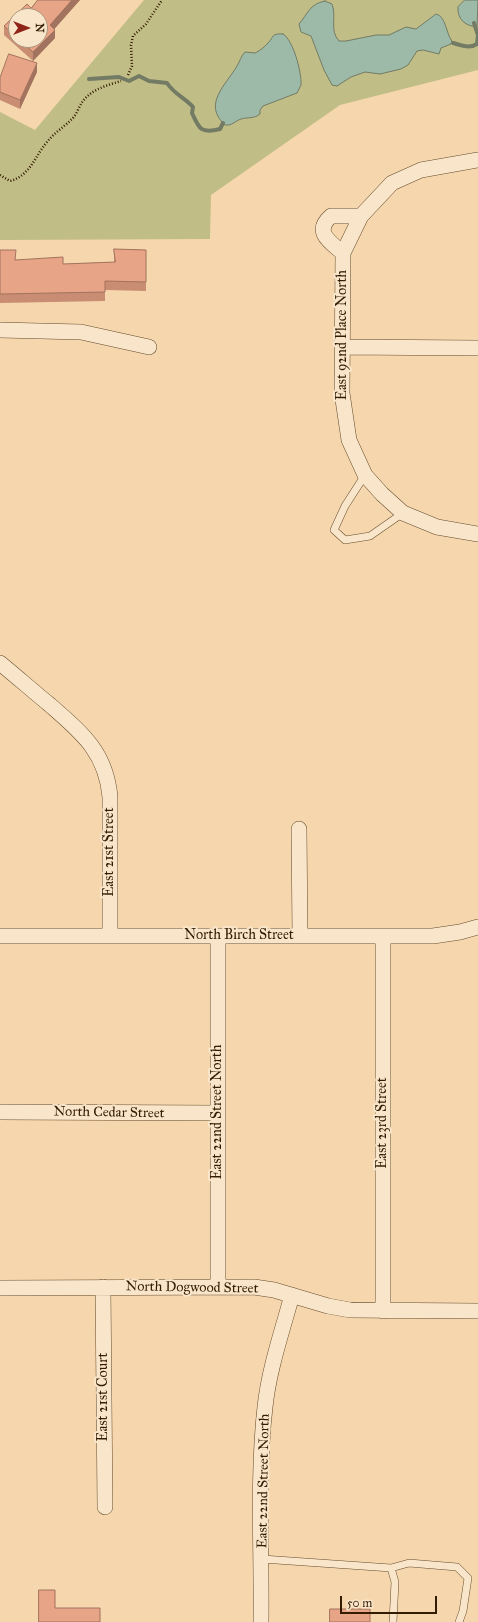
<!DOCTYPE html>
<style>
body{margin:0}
#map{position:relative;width:478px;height:1622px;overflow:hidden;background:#f6d7ad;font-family:"IM FELL Great Primer",serif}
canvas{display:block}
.north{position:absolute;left:8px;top:8px;width:40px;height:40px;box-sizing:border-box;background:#f9e5ca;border:1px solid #aa957a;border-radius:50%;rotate:90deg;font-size:11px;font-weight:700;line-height:16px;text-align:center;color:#331c01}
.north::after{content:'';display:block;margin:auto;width:14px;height:18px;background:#8f2418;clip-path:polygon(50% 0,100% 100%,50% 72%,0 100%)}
.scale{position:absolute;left:340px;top:1596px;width:97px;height:18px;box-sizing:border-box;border:2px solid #331c01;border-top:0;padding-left:5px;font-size:12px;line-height:14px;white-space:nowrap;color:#331c01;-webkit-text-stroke:3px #f9e5ca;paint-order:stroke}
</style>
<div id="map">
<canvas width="478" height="1622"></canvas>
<div class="north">N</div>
<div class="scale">50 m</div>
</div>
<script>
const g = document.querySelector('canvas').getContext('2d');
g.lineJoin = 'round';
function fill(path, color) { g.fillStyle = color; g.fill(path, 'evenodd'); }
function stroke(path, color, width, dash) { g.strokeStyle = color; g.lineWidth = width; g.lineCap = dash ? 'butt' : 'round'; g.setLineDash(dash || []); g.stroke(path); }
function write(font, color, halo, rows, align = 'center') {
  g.font = font + ' "IM FELL Great Primer",serif'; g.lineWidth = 4; g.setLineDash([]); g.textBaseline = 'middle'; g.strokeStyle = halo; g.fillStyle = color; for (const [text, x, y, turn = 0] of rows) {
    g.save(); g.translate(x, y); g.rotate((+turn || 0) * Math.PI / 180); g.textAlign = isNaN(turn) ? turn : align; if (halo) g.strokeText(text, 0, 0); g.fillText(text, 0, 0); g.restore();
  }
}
fill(new Path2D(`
 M144,0H478V70L340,105L211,195L210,239L0,240V112L35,130Z`), '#c1bd86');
const water = new Path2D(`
 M465,0H478L477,27C466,26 457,20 458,7Z
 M325,1L332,4C337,17 329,30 339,41H346L376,35H389L406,27L416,29L436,14C446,16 446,34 452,41L451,44L441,48L439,54L423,50L417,51L408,65L401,69L380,74L365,72L351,77L337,86L332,85L324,70L311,36L301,32L299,24C308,14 309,4 325,1Z
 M283,34C293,39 302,73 301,85C300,87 298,91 297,93L263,106L260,110V114C254,119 248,117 241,119C235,121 232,126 225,125C202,104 226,85 237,66C240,61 241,56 245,52L255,53C259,51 265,47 268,43C274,37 271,33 283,34Z`);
fill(water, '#9dbaa8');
stroke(water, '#737b65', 1);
stroke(new Path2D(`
 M453,43C460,45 470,49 477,44L478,35L474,23
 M89,79L119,77L129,81L139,76L149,81L167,83C174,94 185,98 193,107L192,113C199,129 201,134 220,129L223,123`), '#737b65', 4);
const lane = new Path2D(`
 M365,475L345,506L334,530L345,540L370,536L403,513
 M262,1559L391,1568L395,1582L393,1622
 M391,1568L409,1563L457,1567L468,1578L463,1611L459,1622`);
const street = new Path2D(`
 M478,160L421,170L392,183L361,216L343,253L342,393L349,440L365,475L382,494L403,513L437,527L478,534
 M343,253C330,242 313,232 331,216H361
 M0,330L81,332L149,347
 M343,347L478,348
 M0,663C17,677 33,691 50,705C82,733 106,752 110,797V936
 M299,829L300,936
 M0,936H433L460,932L478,927
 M383,936V1311
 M0,1112L218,1113
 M103,1287L105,1507
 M218,1287V936
 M0,1288L254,1287L274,1290L328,1306L350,1310L478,1311
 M261,1622C262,1551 257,1478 265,1407C269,1369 282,1332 292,1295`);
stroke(lane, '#644b2c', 8);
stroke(street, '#644b2c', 16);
stroke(new Path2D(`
 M128,75L132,66L131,45L133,36L146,24L162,0
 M0,175L10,181C30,176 35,156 47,142C54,133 64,127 72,119C77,114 79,106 83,101C92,89 108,85 121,81`), '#331c01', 2.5, [1, 2]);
stroke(lane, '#f9e5ca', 7);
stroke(street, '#f9e5ca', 15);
fill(new Path2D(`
 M38,0H80L54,29L55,30V38L33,61L4,35V26L27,4L31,8ZM16,16H40V40H16Z
 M37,72L20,109L0,100V78Z
 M114,249L146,250V291L105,290V301L0,303V250L16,260L63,264L114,262Z`), '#c88d73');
fill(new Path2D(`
 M72,0H80L50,34V25Z
 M55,30V38L33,61V52Z
 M37,63V72L20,109V100Z`), '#a2735e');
const building = new Path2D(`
 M38,0H72L50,25L55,30L33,52L19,40H40V16H16V37L4,26L27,4L31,8Z
 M9,54L37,63L20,100L0,92V78Z
 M114,249L146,250V282L105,281V292L0,294V250H16L15,260L63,257V264L115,262Z
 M39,1590H55V1608H100V1622H39Z
 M330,1609H370V1622H330Z`);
fill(building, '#e8a486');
stroke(building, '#a2735e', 1);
write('14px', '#331c01', '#f9e5ca', [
 ["East 92nd Place North",343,335,-90],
 ["East 21st Street",110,852,-90],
 ["North Birch Street",239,936],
 ["East 22nd Street North",218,1112,-90],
 ["North Cedar Street",109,1113,1],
 ["East 23rd Street",383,1123,-90],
 ["North Dogwood Street",192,1288,1],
 ["East 21st Court",104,1397,-90],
 ["East 22nd Street North",264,1481,-89]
]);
</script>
